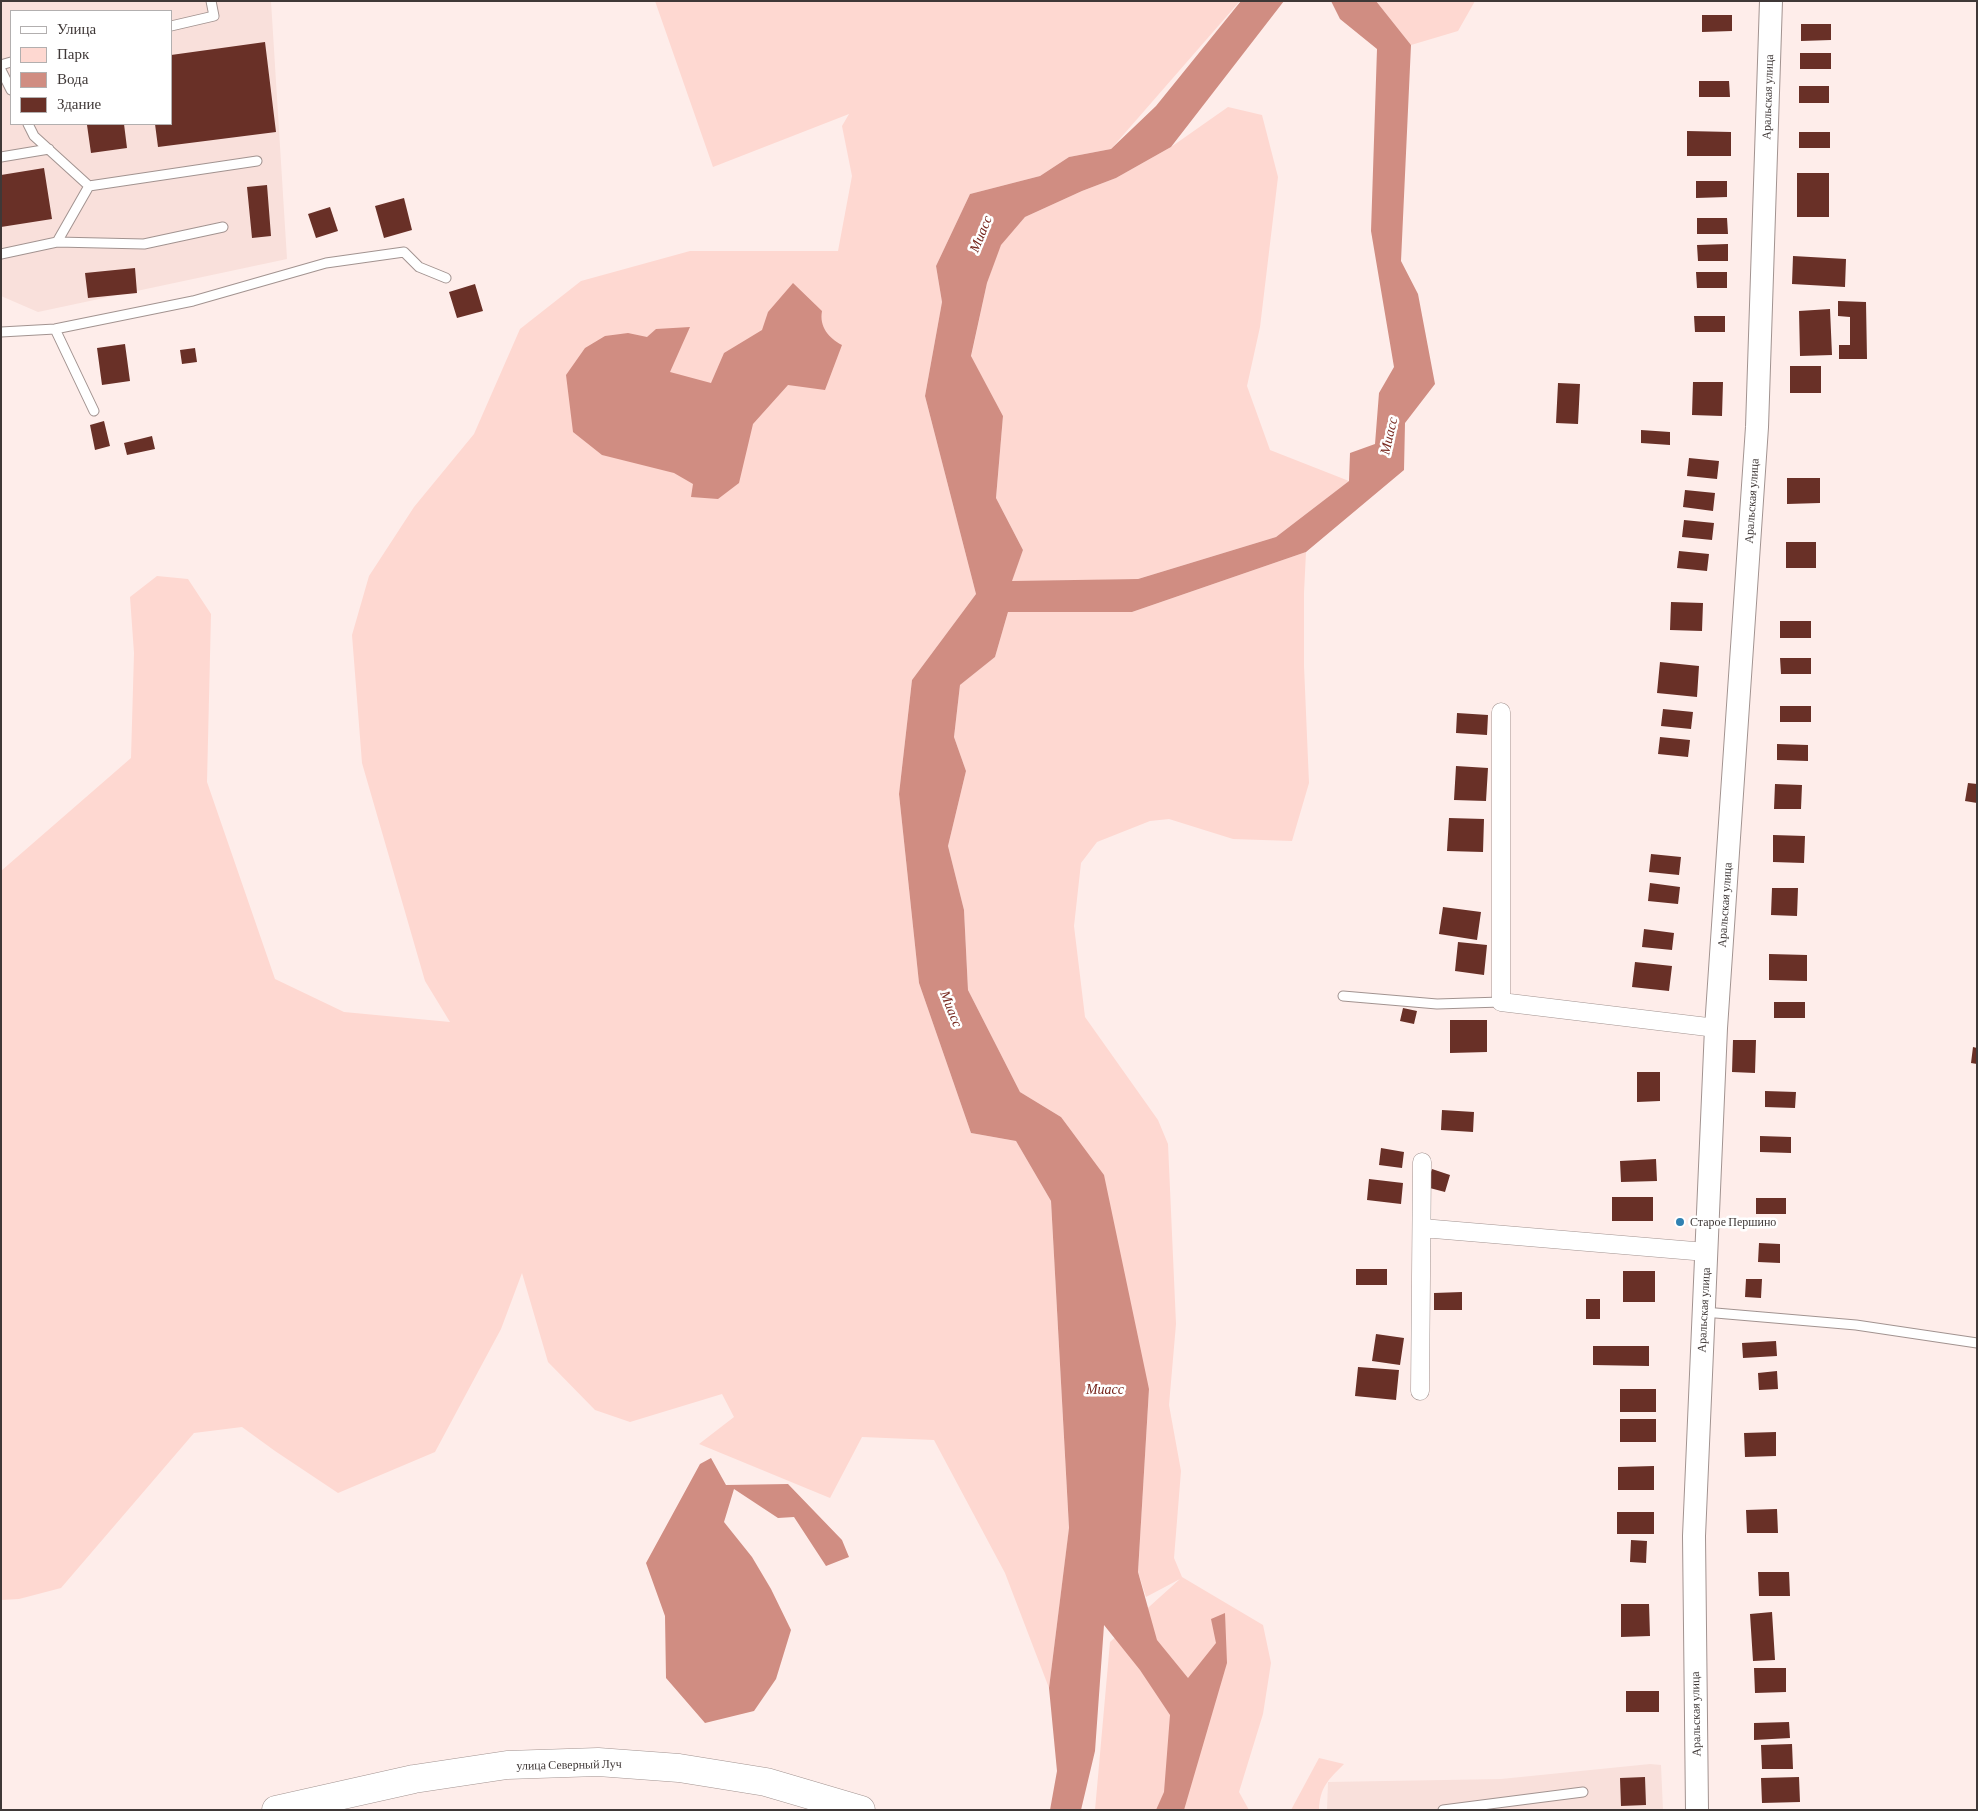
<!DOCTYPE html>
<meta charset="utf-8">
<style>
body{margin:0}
#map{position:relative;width:1978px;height:1811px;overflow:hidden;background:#feedea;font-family:"Crimson Pro",serif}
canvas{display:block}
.frame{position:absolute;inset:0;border:2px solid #3f3837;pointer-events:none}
.legend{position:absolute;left:10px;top:10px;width:162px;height:115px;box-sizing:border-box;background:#fff;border:1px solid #b2afaf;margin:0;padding:6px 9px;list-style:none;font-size:15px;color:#3f3837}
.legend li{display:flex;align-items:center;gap:10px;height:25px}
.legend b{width:25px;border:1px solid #b2afaf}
</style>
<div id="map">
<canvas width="1978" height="1811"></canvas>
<div class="frame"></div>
<ul class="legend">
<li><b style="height:6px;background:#fff"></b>Улица</li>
<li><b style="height:14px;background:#fed8d1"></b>Парк</li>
<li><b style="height:14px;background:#d08d82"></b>Вода</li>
<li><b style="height:14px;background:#693027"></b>Здание</li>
</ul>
</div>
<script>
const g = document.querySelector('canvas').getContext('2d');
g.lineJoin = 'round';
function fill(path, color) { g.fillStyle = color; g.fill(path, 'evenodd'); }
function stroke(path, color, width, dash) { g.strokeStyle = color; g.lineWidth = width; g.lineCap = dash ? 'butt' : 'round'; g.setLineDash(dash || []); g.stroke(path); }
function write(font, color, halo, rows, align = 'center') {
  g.font = font + ' "Crimson Pro",serif'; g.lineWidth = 5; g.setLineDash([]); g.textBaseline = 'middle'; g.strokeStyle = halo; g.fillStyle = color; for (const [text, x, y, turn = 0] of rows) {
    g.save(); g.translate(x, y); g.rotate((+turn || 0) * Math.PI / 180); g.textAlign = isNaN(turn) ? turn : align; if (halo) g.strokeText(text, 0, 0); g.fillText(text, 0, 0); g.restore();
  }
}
fill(new Path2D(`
 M1,1H271L287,259L38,312L1,296ZM11,11H171V124H11Z
 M1650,1764L1661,1765L1663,1810H1327L1328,1782L1501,1779Z`), '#f9e0db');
fill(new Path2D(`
 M655,1H1240L1111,149L1069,157L1040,176L970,194L936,266L942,302L925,396L976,594L912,680L899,794L919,983L971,1133L1016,1141L1051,1201L1069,1529L1049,1688L1005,1573L934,1440L862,1437L830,1498L699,1444L734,1417L722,1394L630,1422L595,1410L548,1362L522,1273L501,1329L435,1452L338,1493L275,1451L242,1427L194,1433L61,1588L19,1599L1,1600V871L131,758L134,653L130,597L157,576L188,579L211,614L207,782L275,979L344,1012L450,1022L425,981L362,763L352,635L369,576L414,507L474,434L520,329L581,281L690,251H838L852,176L842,126L849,114L713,167Z
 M1376,1H1475L1458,31L1411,45Z
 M1228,107L1262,115L1278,177L1260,327L1247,386L1270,450L1349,481L1276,537L1138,579L1011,582L1023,550L996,498L1003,416L971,357L987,283L1000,245L1025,217L1082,191L1116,178L1171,147Z
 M1306,552L1304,593V666L1309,783L1292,841L1233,839L1169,819L1150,821L1097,842L1081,863L1074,926L1085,1017L1158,1120L1168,1144L1176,1324L1169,1405L1181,1471L1174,1558L1182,1577L1263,1625L1271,1663L1263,1714L1239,1792L1249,1810H1095L1110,1642L1180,1579L1146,1597L1138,1572L1149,1389L1061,1117L1020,1092L968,990L964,910L948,846L966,771L954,737L960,685L995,657L1008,612H1132Z
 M1319,1758L1344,1764C1328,1780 1320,1787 1319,1810H1291Z`), '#fed8d1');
fill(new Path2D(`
 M1241,1H1284L1171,147L1116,178L1082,191L1025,217L1001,245L987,283L971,356L1003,416L996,498L1023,550L1012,581L1138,579L1276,537L1349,481L1350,453L1375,444L1379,393L1394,367L1371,231L1377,49L1340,19L1331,1H1376L1411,45L1401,261L1418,294L1435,384L1405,423L1404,470L1306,552L1132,612H1008L995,657L960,685L954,737L966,771L948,846L964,910L968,990L1020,1092L1061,1117L1104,1175L1149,1389L1138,1572L1157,1640L1188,1678L1216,1643L1211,1619L1225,1613L1227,1663L1184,1810H1156L1164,1792L1170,1715L1140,1670L1104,1625L1095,1751L1081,1810H1050L1057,1771L1049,1688L1069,1528L1051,1201L1016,1141L971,1133L919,983L899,794L912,680L976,594L925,396L942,302L936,266L970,194L1040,176L1069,157L1111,149L1156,106Z
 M793,283L822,311C819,327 829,338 842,345L825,390L788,385L753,424L739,483L718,499L691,497L693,484L674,473L602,455L573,432L566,375L585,348L605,336L628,333L647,337L656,329L690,327L670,372L711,383L724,353L762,330L768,312Z
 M711,1458L726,1485L788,1484L842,1540L849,1557L826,1566L794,1517L778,1518L734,1489L724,1522L752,1557L771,1589L791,1630L776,1679L754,1711L705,1723L666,1678L665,1616L646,1563L700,1464Z`), '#d08d82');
fill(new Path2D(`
 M1702,15H1732V31L1702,32Z
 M1801,24H1831V40L1801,41Z
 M265,42L276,132L158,147L155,124H171V55Z
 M1800,53H1831V69H1800Z
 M1699,81H1729L1730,97H1699Z
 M1799,86H1829V103H1799Z
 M97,124H124L127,148L91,153L87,125Z
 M1687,131L1731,132V156H1687Z
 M1799,132H1830V148H1799Z
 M44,168L52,219L1,227V175Z
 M1797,173H1829V217H1797Z
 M1696,181H1727V197L1696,198Z
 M267,185L271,236L252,238L247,187Z
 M404,198L412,230L384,238L375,206Z
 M330,207L338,231L316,238L308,214Z
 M1697,218H1727L1728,234H1697Z
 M1728,244V261H1698L1697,245Z
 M1793,256L1846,259L1845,287L1792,284Z
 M135,268L137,293L88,298L85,273Z
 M1696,272H1727V288H1697Z
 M475,284L483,311L457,318L449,292Z
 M1838,301L1866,302L1867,359H1839V345H1850V317L1838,316Z
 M1830,309L1832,355L1800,356L1799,311Z
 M1694,316H1725V332H1695Z
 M125,344L130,381L102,385L97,348Z
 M195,348L197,362L182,364L180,350Z
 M1790,366H1821V393H1790Z
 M1693,382H1723L1722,416L1692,415Z
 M1558,383L1580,384L1578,424L1556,423Z
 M104,421L110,446L95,450L90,425Z
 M1641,430L1670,432V445L1641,443Z
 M152,436L155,449L127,455L124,443Z
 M1689,458L1719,461L1717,479L1687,476Z
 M1787,478H1820V503L1787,504Z
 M1685,490L1715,493L1713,511L1683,507Z
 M1684,520L1714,523L1712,540L1682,537Z
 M1786,542H1816V568H1786Z
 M1679,551L1709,554L1707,571L1677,568Z
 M1671,602L1703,603L1702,631L1670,630Z
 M1780,621H1811V638H1780Z
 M1780,658H1811V674H1781Z
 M1660,662L1699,666L1697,697L1657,693Z
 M1780,706H1811V722H1780Z
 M1663,709L1693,712L1691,729L1661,726Z
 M1457,713L1488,715L1487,735L1456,733Z
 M1660,737L1690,740L1688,757L1658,754Z
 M1777,744L1808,745V761L1777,760Z
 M1456,766L1488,768L1486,801L1454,800Z
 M1968,783L1977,784V803L1965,801Z
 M1775,784L1802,785L1801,809H1774Z
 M1449,818L1484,819L1483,852L1447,851Z
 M1773,835L1805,836L1804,863L1773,862Z
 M1651,854L1681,857L1679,875L1649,872Z
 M1650,883L1680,887L1678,904L1648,901Z
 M1772,888H1798L1797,916L1771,915Z
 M1443,907L1481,912L1477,940L1439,934Z
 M1644,929L1674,933L1672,950L1642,947Z
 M1458,942L1487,945L1484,975L1455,971Z
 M1769,954L1807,955V981L1769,980Z
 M1635,962L1672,966L1669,991L1632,987Z
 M1774,1002H1805V1018H1774Z
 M1403,1008L1417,1011L1414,1024L1400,1021Z
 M1450,1020H1487V1052L1450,1053Z
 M1733,1040H1756L1755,1073L1732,1072Z
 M1973,1047L1977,1048V1064L1971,1063Z
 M1637,1072H1660V1101L1637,1102Z
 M1765,1091L1796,1092L1795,1108L1765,1107Z
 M1442,1110L1474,1112L1473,1132L1441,1130Z
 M1760,1136L1791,1137V1153L1760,1152Z
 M1381,1148L1404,1152L1402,1168L1379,1165Z
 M1656,1159L1657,1181L1621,1182L1620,1161Z
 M1432,1169L1450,1175L1445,1192L1426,1187Z
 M1369,1179L1403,1183L1401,1204L1367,1200Z
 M1612,1197H1653V1221H1612Z
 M1756,1198H1786V1214H1756Z
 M1759,1243L1780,1244V1263L1758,1262Z
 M1356,1269H1387V1285H1356Z
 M1623,1271H1655V1302H1623Z
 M1746,1279H1762L1761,1298L1745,1297Z
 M1462,1292V1310H1434V1293Z
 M1586,1299H1600V1319H1586Z
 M1376,1334L1404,1338L1400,1365L1372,1361Z
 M1776,1341L1777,1356L1743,1358L1742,1343Z
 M1593,1346H1649V1366L1593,1365Z
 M1358,1367L1399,1370L1396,1400L1355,1396Z
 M1777,1371L1778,1389L1759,1390L1758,1373Z
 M1620,1389H1656V1412H1620Z
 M1620,1419H1656V1442H1620Z
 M1776,1432V1456L1745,1457L1744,1433Z
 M1654,1466V1490H1618V1467Z
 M1777,1509L1778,1533H1747L1746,1510Z
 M1617,1512H1654V1534H1617Z
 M1631,1540L1647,1541L1646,1563L1630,1562Z
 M1758,1572H1789L1790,1596H1759Z
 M1621,1604H1649L1650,1636L1621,1637Z
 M1772,1612L1775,1660L1753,1661L1750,1614Z
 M1754,1668H1786V1692L1755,1693Z
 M1626,1691H1659V1712H1626Z
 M1789,1722L1790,1738L1754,1740V1723Z
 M1792,1744L1793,1769H1762L1761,1745Z
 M1645,1777L1646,1805L1621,1806L1620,1778Z
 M1799,1777L1800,1802L1762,1803L1761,1778Z`), '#693027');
const service = new Path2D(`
 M171,26L214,16L211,1
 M1,65L11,62
 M1,70L11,90
 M28,124L34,136L89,186
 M1,157L49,149
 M57,242L89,186L257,161
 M1,254L57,242L144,244L223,227
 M55,329L94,411
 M1,332L55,329L193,301L326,263L404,252L419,267L446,278
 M1343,996L1437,1004L1501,1002
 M1704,1312L1856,1325L1977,1343
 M1443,1810L1583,1792`);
const minor = new Path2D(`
 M1501,712V1002L1716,1028
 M1422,1228L1706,1252
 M1420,1391L1422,1162`);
const tertiary = new Path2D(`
 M1697,1810L1694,1536L1716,1028L1757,427L1771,1`);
const primary = new Path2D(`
 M276,1810L414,1779L507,1765L598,1762L679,1768L766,1782L861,1810`);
stroke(service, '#a29390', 11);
stroke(minor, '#a29390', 19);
stroke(tertiary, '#a29390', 24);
stroke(primary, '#a29390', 29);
stroke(service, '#fff', 9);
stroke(minor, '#fff', 18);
stroke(tertiary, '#fff', 22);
stroke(primary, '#fff', 28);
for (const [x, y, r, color] of [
 [1680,1222,5,"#3081b2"]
]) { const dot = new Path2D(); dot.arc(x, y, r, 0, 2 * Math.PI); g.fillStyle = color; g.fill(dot); stroke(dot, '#fff', 2); }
write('12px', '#3f3837', '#fff', [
 ["Аральская улица",1768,97,-88],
 ["Аральская улица",1752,501,-86],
 ["Аральская улица",1725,905,-86],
 ["Аральская улица",1704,1310,-87],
 ["Аральская улица",1696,1714,-91],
 ["улица Северный Луч",569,1765,-1]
]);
write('12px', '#3f3837', '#fff', [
 ["Старое Першино",1690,1222]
], 'left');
write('italic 14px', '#77271e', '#fff', [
 ["Миасс",981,234,-68],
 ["Миасс",1389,436,-77],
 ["Миасс",951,1009,68],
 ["Миасс",1105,1390]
]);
</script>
